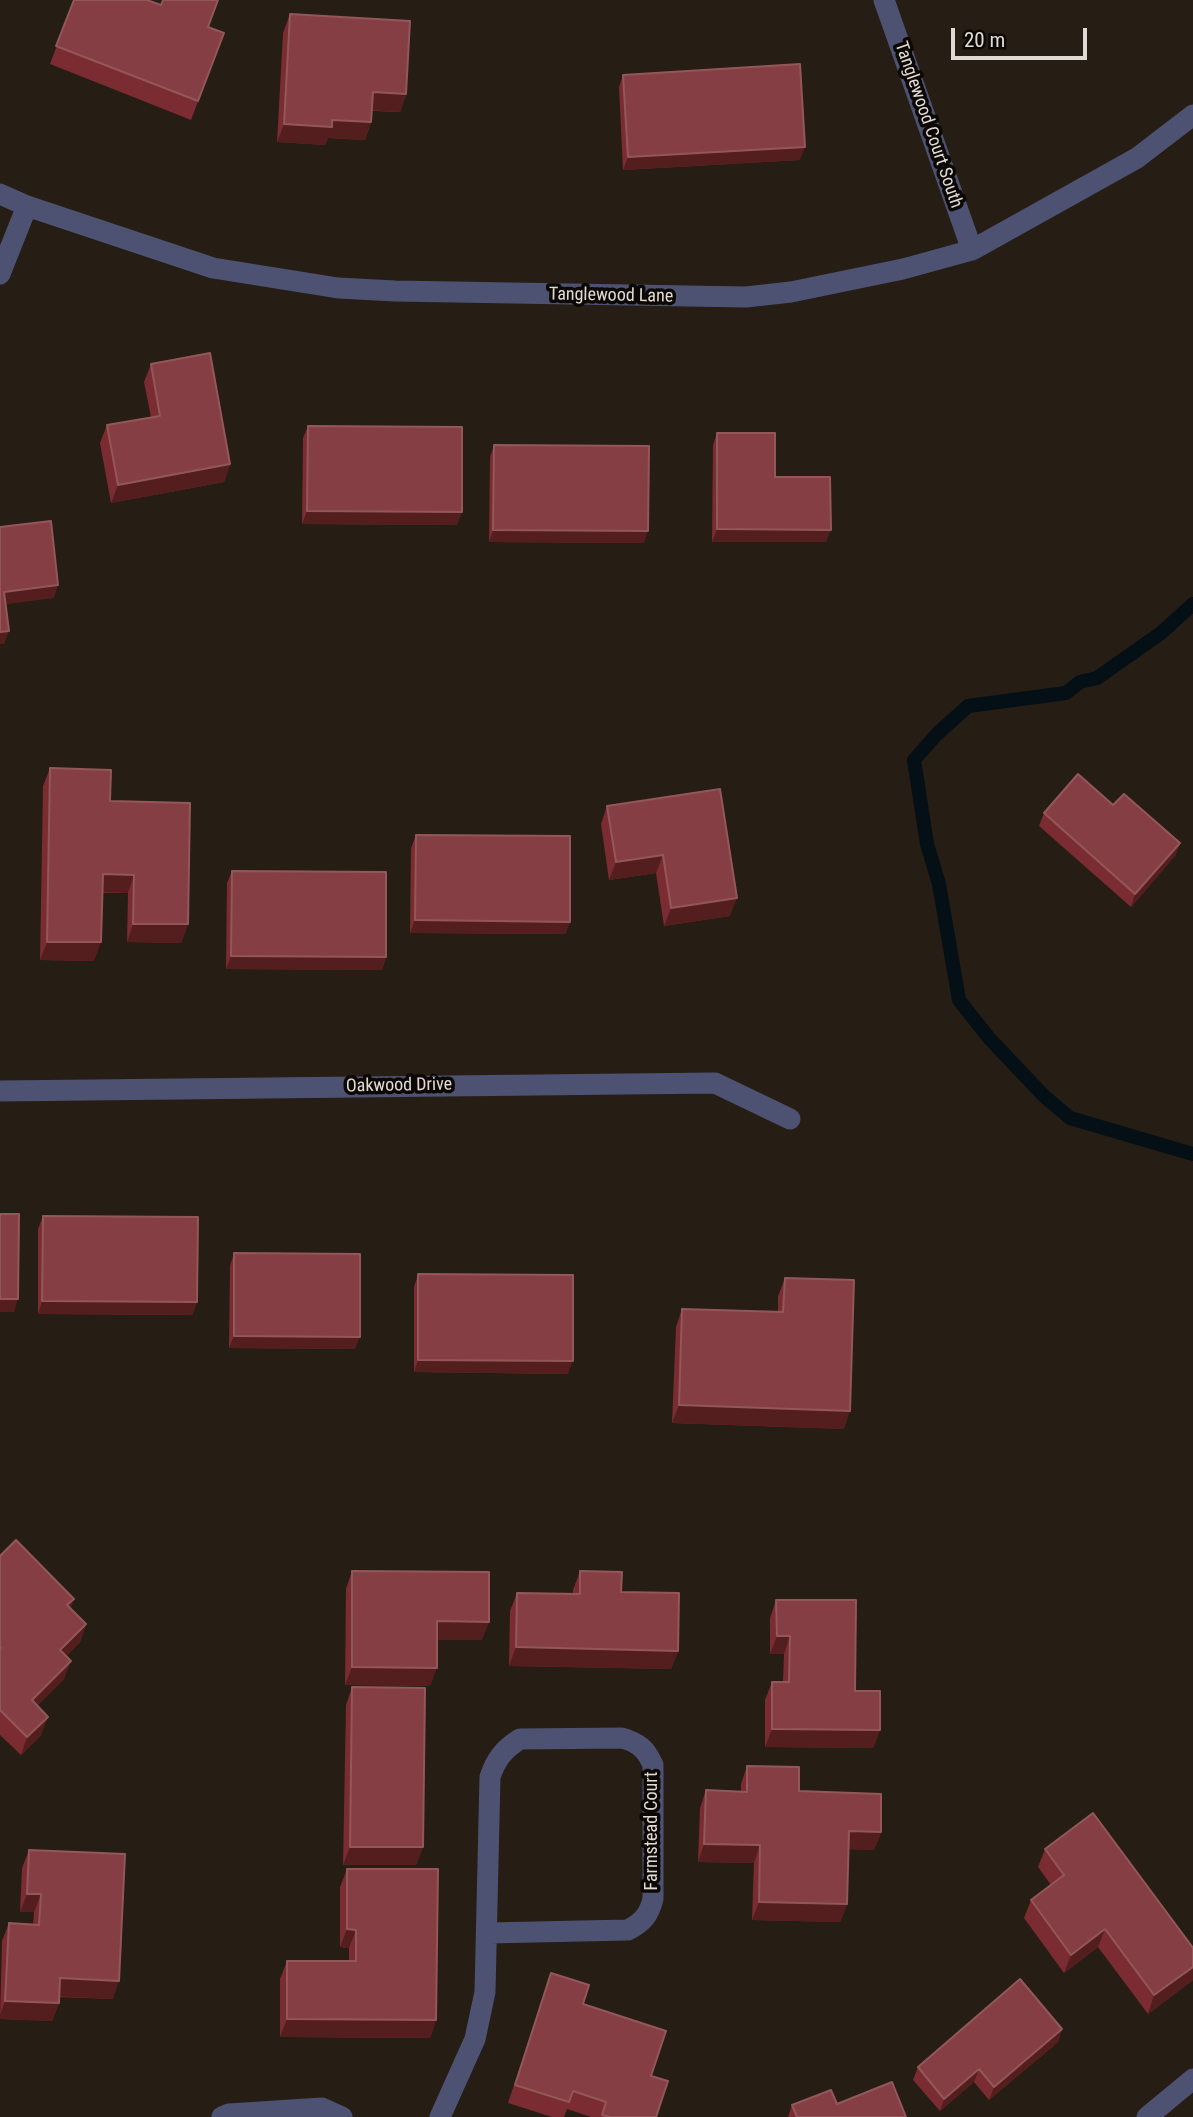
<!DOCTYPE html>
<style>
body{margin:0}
#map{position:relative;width:1193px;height:2117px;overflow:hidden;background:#261d14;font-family:"Roboto Condensed",sans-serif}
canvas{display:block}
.scale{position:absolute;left:951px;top:28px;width:136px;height:32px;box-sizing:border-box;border:4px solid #e1dad4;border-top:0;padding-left:9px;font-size:21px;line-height:24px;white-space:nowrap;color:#e1dad4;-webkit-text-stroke:5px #0c0805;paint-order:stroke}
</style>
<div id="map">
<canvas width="1193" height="2117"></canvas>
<div class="scale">20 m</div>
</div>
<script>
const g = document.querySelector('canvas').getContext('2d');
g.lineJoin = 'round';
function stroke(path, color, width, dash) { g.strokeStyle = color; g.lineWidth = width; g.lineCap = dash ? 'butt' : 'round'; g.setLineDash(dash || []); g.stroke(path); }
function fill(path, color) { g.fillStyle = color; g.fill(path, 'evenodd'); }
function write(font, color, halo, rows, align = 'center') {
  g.font = font + ' "Roboto Condensed",sans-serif'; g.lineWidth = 7; g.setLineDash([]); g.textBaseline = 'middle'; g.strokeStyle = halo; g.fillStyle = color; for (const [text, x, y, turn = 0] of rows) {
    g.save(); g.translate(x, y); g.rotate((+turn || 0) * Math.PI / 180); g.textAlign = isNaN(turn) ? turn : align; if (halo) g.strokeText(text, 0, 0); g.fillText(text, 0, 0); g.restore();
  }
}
stroke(new Path2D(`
 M1193,604L1161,633L1097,678L1080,682L1066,693L968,706L936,735L914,760L927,844L939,884L959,1000L989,1038L1044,1096L1070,1118L1193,1154`), '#040f16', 14);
stroke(new Path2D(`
 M884,0L972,250
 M0,194L27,206L213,268L338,288L395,291L746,297L791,292L903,269L972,250L1137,158L1193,115
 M0,274L27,206
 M0,1091L715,1083L790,1119
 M222,2117L229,2114L322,2108L342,2117
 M440,2117L475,2039L485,1992L490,1777C496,1759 504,1749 520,1739L622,1738C639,1743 646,1749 653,1765V1899C649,1915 643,1922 628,1930L488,1933
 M1147,2117L1193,2079`), '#4d5272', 21);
fill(new Path2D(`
 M74,0L224,33L191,120L50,64Z
 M290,14L406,94L400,112L372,111L371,122L365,140L328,138L325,145L277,142L283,33Z
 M623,75L800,160L623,170L619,87Z
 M151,364L230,464L224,482L111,503L100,443L107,425L151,417L144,382Z
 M308,426L457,525L302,524L303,438Z
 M717,433L775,477L826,542H712L713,445Z
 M494,445L644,543L489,542L490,457Z
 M50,768L110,801L188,924L181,943L127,942L128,893H102L94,961L40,960L43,786Z
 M1113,805L1180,843L1175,856L1131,907L1039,826L1044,813Z
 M607,806L730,916L664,926L656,873L609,880L601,824Z
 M416,835L570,922L565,934L410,933L411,848Z
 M232,871L386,957L382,970L226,969L227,883Z
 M43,1216L197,1302L192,1315L38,1314V1229Z
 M234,1253L355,1349L229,1348L230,1266Z
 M418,1274L568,1374L414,1372V1287Z
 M785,1278L844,1429L672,1423L676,1327L682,1309L778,1312V1296Z
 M0,1556L71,1609L86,1624L80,1642L66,1656L64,1679L37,1706L41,1735L21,1755L0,1735Z
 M352,1571L482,1640H437L430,1686L345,1685L346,1589Z
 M580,1571L621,1592L678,1651L671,1669L509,1666L510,1611L517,1593L573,1594V1590Z
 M776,1600L855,1691L880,1730L873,1748L765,1747V1700L772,1682H783L784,1654H770V1618Z
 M352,1687L423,1847L416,1865H343L346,1705Z
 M747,1766L881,1832L874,1850L848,1849L847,1904L840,1922L752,1920L754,1863L698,1862L700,1808L706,1790L741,1792V1784Z
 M1045,1849L1193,1948V1980L1148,2014L1098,1947L1064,1973L1024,1918L1031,1900L1051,1885L1038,1867Z
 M29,1850L113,1999L59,1997V2003L52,2021L0,2019L2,1941L9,1923L33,1924L34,1912H20L22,1868Z
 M347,1869L436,2020L430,2038L280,2037V1979L287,1961H349V1948L340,1947V1887Z
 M551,1973L583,2004L651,2076L656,2117H591L567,2109L564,2117H552L508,2103Z
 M1062,2029L1058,2042L989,2100L974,2082L940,2111L913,2080L918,2067Z
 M837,2104L906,2117H788L792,2105Z`), '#7a2c32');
fill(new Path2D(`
 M373,92L406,94L400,112L366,110Z
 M332,120L371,122L365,140L328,138L325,145L277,142L284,124Z
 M805,147L800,160L623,170L628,157Z
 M230,464L224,482L111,503L118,485Z
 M307,511L462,512L457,525L302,524Z
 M717,529L831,530L826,542H712Z
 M493,530L648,531L644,543L489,542Z
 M58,585L54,598L0,605L4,592Z
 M9,631L4,644H0V632Z
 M1180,843L1175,856L1131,907L1135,894Z
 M663,855L656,873L609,880L616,862Z
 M103,874L134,875L128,893L96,892Z
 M737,898L730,916L664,926L671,908Z
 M415,920L570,922L565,934L410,933Z
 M133,924H188L181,943L127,942Z
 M47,942H101L94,961L40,960Z
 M231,956L386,957L382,970L226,969Z
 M0,1299H18L14,1312H0Z
 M42,1301L197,1302L192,1315L38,1314Z
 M234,1336L360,1337L355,1349L229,1348Z
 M418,1360L573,1361L568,1374L414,1372Z
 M679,1405L850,1411L844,1429L672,1423Z
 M74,1599L68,1617L67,1605Z
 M437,1621L489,1622L482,1640H431Z
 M86,1624L80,1642L54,1668L60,1650Z
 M777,1636H790L784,1654H770Z
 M516,1647L678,1651L671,1669L509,1666Z
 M71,1661L64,1679L25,1718L32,1700Z
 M352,1667L437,1668L430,1686L345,1685Z
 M48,1717L41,1735L21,1755L27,1737Z
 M772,1729L880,1730L873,1748L765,1747Z
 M849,1831L881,1832L874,1850L843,1849Z
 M704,1844L760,1845L754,1863L698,1862Z
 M350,1847H423L416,1865H343Z
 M27,1894H41L34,1912H20Z
 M759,1902L847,1904L840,1922L752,1920Z
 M347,1929L356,1930L349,1948L340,1947Z
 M1105,1929L1098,1947L1064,1973L1071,1955Z
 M1193,1967V1980L1148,2014L1154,1995Z
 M60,1978L119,1981L113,1999L53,1996Z
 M5,2001L59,2003L52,2021L0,2019V2015Z
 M287,2019L436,2020L430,2038L280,2037Z
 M1062,2029L1058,2042L989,2100L994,2087Z
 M979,2069L974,2082L940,2111L944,2099Z`), '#541e1f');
const building = new Path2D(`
 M74,0H147L161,5L163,0H218L208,27L224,33L198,101L56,46Z
 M290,14L410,21L406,94L373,92L371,122L332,120V127L284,124Z
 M800,64L805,147L628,157L623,75Z
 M210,353L230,464L118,485L107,425L160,416L151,364Z
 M308,426L462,427V512L307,511Z
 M717,433H775V477H830L831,530L717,529Z
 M494,445L649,446L648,531L493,530Z
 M51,521L58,585L4,592L9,631L0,632V527Z
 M50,768L111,770L110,801L190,803L188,924H133L134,875L103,874L101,942H47Z
 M1078,774L1113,805L1124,794L1180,843L1135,894L1044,813Z
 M720,789L737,898L671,908L663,855L616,862L607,806Z
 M416,835L570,836V922L415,920Z
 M232,871L386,872V957L231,956Z
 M0,1214H19L18,1299H0Z
 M43,1216L198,1217L197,1302L42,1301Z
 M234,1253L360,1254V1337L234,1336Z
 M418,1274L573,1275V1361L418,1360Z
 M785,1278L854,1280L850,1411L679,1405L682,1309L783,1312Z
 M16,1540L74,1599L67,1605L86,1624L60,1650L71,1661L32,1700L48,1717L27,1737L0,1710V1649L1,1648L0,1647V1556Z
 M352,1571L489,1572V1622L437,1621V1668L352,1667Z
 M580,1571L622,1572L621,1592L679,1593L678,1651L516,1647L517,1593L580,1594Z
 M776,1600H856L855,1691H880V1730L772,1729V1682H789L790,1636H777Z
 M352,1687L425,1688L423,1847H350Z
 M747,1766L799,1767V1791L881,1794V1832L849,1831L847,1904L759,1902L760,1845L704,1844L706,1790L747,1792Z
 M1093,1813L1193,1948V1967L1154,1995L1105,1929L1071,1955L1031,1900L1064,1875L1045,1849Z
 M29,1850L125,1854L119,1981L60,1978L59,2003L5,2001L9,1923L39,1925L41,1894H27Z
 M347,1869H438L436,2020L287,2019V1961H356V1930L347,1929Z
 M551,1973L589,1985L583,2004L666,2031L651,2076L668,2081L656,2117H610L602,2115L606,2102L573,2091L569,2102L515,2085Z
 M1020,1979L1062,2029L994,2087L979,2069L944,2099L918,2067Z
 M892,2082L906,2117H797L792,2105L831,2090L837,2104Z`);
fill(building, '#853f44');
stroke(building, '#93575a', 2);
write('18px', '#e1dad4', '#0c0805', [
 ["Tanglewood Court South",928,125,71],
 ["Tanglewood Lane",611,296,1],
 ["Oakwood Drive",399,1086,-1],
 ["Farmstead Court",652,1831,-90]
]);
</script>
